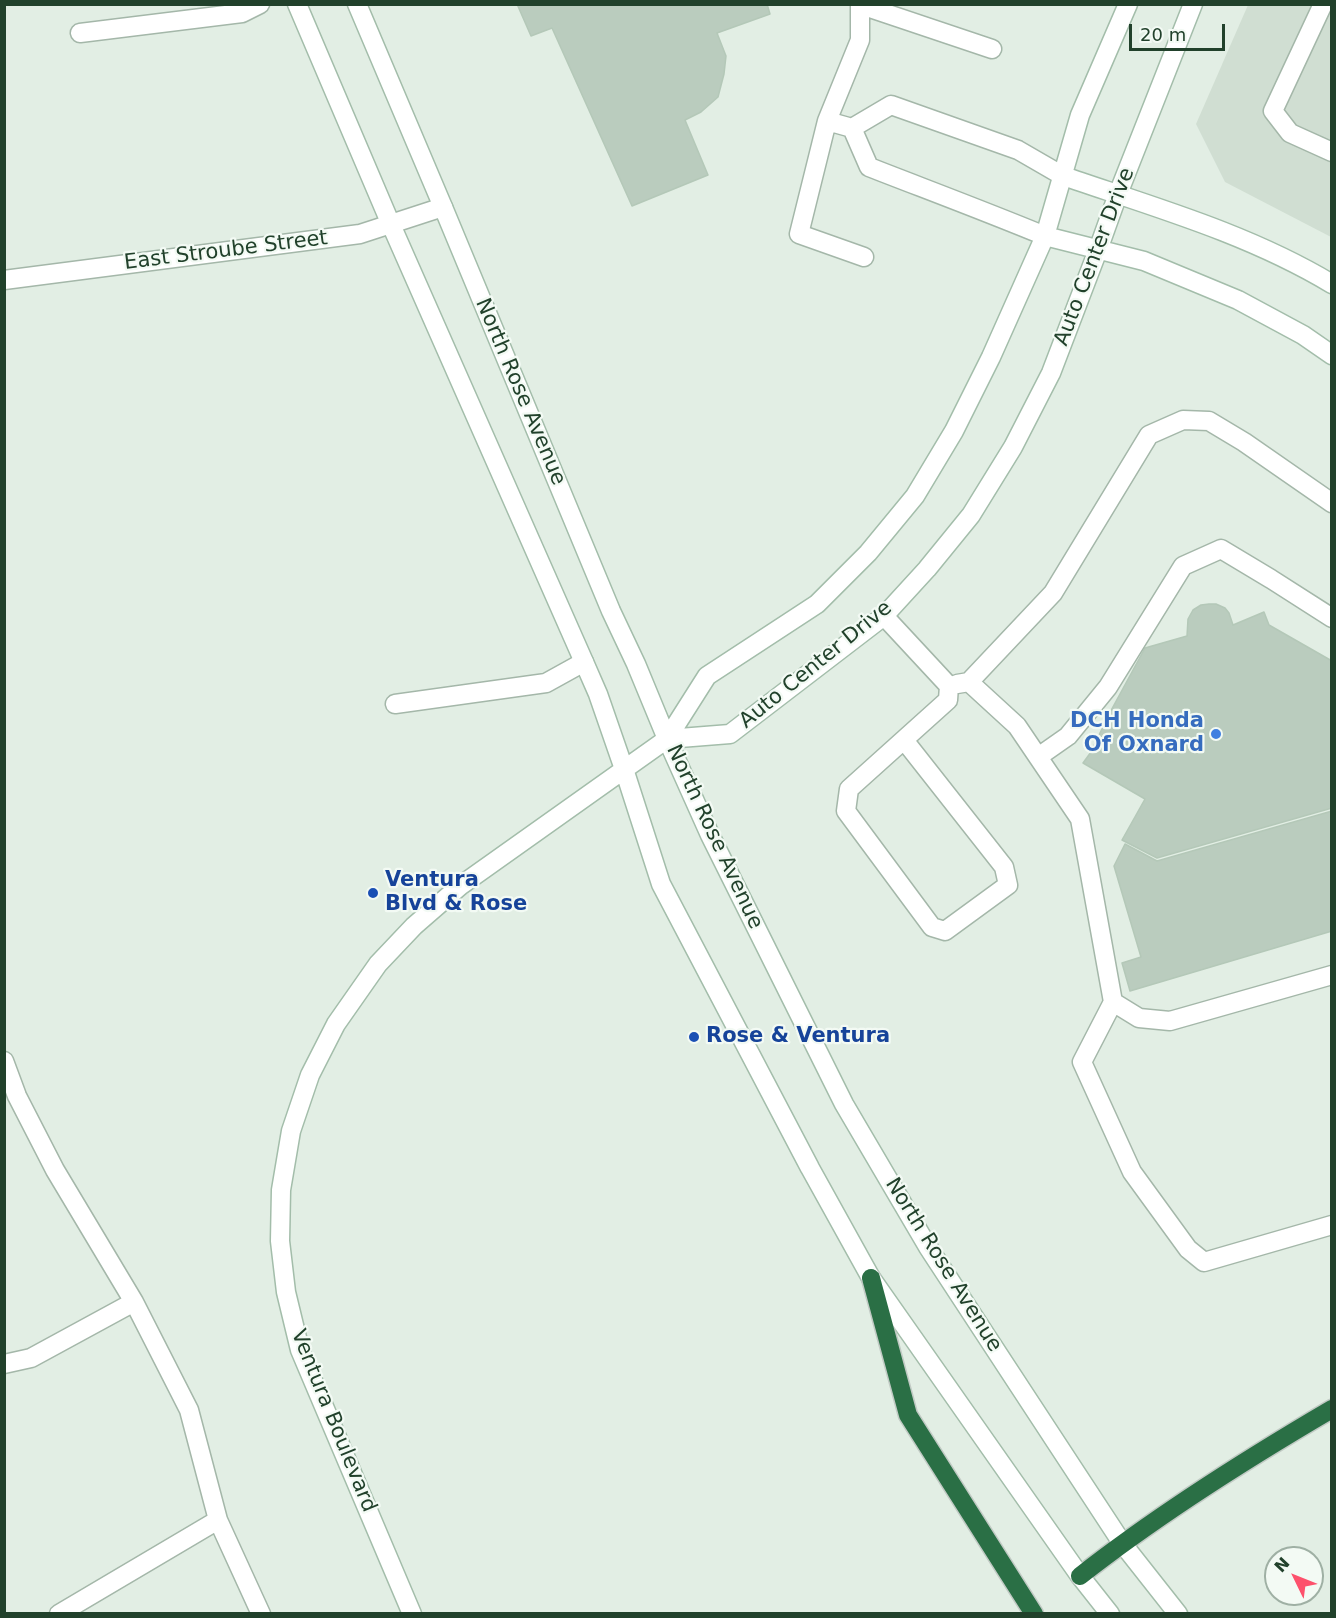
<!DOCTYPE html>
<style>
body{margin:0}
#map{position:relative;width:1336px;height:1618px;overflow:hidden;background:#e2eee4;font-family:"DejaVu Sans",sans-serif}
canvas{display:block}
.frame{position:absolute;inset:0;border:6px solid #21412b;pointer-events:none}
.north{position:absolute;left:1264px;top:1546px;width:60px;height:60px;box-sizing:border-box;background:#f3faf4;border:2px solid #9fb0a4;border-radius:50%;rotate:313deg;font-size:16px;font-weight:700;line-height:24px;text-align:center;color:#21412b}
.north::after{content:'';display:block;margin:auto;width:21px;height:27px;background:#fd516c;clip-path:polygon(50% 0,100% 100%,50% 72%,0 100%)}
.scale{position:absolute;left:1129px;top:24px;width:96px;height:27px;box-sizing:border-box;border:3px solid #21412b;border-top:0;padding-left:8px;font-size:18px;line-height:21px;white-space:nowrap;color:#21412b;-webkit-text-stroke:4px #f3faf4;paint-order:stroke}
</style>
<div id="map">
<canvas width="1336" height="1618"></canvas>
<div class="frame"></div>
<div class="north">N</div>
<div class="scale">20 m</div>
</div>
<script>
const g = document.querySelector('canvas').getContext('2d');
g.lineJoin = 'round';
function fill(path, color) { g.fillStyle = color; g.fill(path, 'evenodd'); }
function stroke(path, color, width, dash) { g.strokeStyle = color; g.lineWidth = width; g.lineCap = dash ? 'butt' : 'round'; g.setLineDash(dash || []); g.stroke(path); }
function write(font, color, halo, rows, align = 'center') {
  g.font = font + ' "DejaVu Sans",sans-serif'; g.lineWidth = 4.5; g.setLineDash([]); g.textBaseline = 'middle'; g.strokeStyle = halo; g.fillStyle = color; for (const [text, x, y, turn = 0] of rows) {
    g.save(); g.translate(x, y); g.rotate((+turn || 0) * Math.PI / 180); g.textAlign = isNaN(turn) ? turn : align; if (halo) g.strokeText(text, 0, 0); g.fillText(text, 0, 0); g.restore();
  }
}
fill(new Path2D(`
 M1248,5H1331V237L1225,182L1196,124Z`), '#d0ded2');
const building = new Path2D(`
 M517,4H767L770,14L717,33L726,56L724,74L718,97L701,112L685,120L708,175L632,206L552,28L531,36Z
 M1209,604H1216L1225,608L1229,613L1233,625L1264,612L1269,625L1332,661V808L1157,858L1122,840L1145,799L1083,763L1091,752L1108,716L1145,648L1187,636L1188,619L1193,610L1201,605Z
 M1332,811V931L1130,991L1122,963L1141,957L1114,866L1125,844L1157,861Z`);
fill(building, '#baccbe');
stroke(building, '#b4c8b8', 1.5);
const lane = new Path2D(`
 M860,4V40L827,121L852,128L891,105L1018,150L1063,176
 M1323,4L1273,111L1290,133L1332,152
 M861,5L992,49
 M80,33L242,13L260,4
 M827,121L799,234L864,257
 M852,128L869,167C928,190 987,212 1045,236
 M884,616L949,686L948,700L849,789L846,811L932,927L945,931L1008,885L1004,867L904,740
 M969,682L1017,726L1080,819L1113,1002L1139,1018L1170,1021L1332,975
 M957,684L969,682L1053,593L1149,435L1183,420L1209,421L1244,442L1332,503
 M395,704L546,683L584,662
 M1038,757L1068,736L1108,687L1183,566L1221,549L1271,579L1332,618
 M1113,1002L1082,1062L1132,1172L1188,1249L1204,1262L1332,1225
 M4,1061L17,1096L55,1170L134,1302L189,1410L218,1520L261,1614
 M4,1364L31,1358L134,1302
 M59,1614L218,1520`);
const street = new Path2D(`
 M4,280L360,234L443,207`);
const secondary = new Path2D(`
 M297,4L389,220L584,662L598,694L624,769L661,884L810,1168L871,1278L1080,1576L1110,1614
 M357,4L443,207L611,611L636,664L667,739L710,835L844,1104L928,1247L1122,1543L1178,1614
 M1063,176C1154,207 1249,234 1332,284
 M1045,236L1144,261L1238,300L1303,335L1332,355
 M667,739L730,734L884,616L927,569L971,515L1013,447L1051,373L1098,250L1118,194L1193,4
 M412,1614L300,1350L286,1292L280,1241L281,1190L291,1131L310,1075L336,1024L378,964L414,926L460,886L667,739L707,676L817,604L868,553L915,496L954,431L991,357L1045,236L1080,115L1128,4`);
const highway = new Path2D(`
 M871,1278L908,1415L1034,1614
 M1080,1576C1159,1514 1245,1460 1332,1409`);
stroke(lane, '#a4b7a9', 21);
stroke(street, '#a4b7a9', 21);
stroke(secondary, '#a3bdaa', 21);
stroke(highway, '#c1cac4', 21);
stroke(lane, '#fff', 18);
stroke(street, '#fff', 18);
stroke(secondary, '#fff', 18);
stroke(highway, '#2a6f45', 18);
for (const [x, y, r, color] of [
 [1216,734,6,"#3f7fe0"],
 [373,893,6,"#1a4fb4"],
 [694,1037,6,"#1a4fb4"]
]) { const dot = new Path2D(); dot.arc(x, y, r, 0, 2 * Math.PI); g.fillStyle = color; g.fill(dot); stroke(dot, '#f3faf4', 2); }
write('21px', '#21412b', '#f3faf4', [
 ["East Stroube Street",226,251,-7],
 ["Auto Center Drive",1095,257,-69],
 ["North Rose Avenue",520,392,67],
 ["Auto Center Drive",816,665,-39],
 ["North Rose Avenue",714,837,65],
 ["North Rose Avenue",943,1265,58],
 ["Ventura Boulevard",333,1421,68]
]);
write('bold 21px', '#366cbe', '#f3faf4', [
 ["DCH Honda",1204,722],
 ["Of Oxnard",1204,746]
], 'right');
write('bold 21px', '#164399', '#f3faf4', [
 ["Ventura",385,881],
 ["Blvd & Rose",385,905],
 ["Rose & Ventura",706,1037]
], 'left');
</script>
